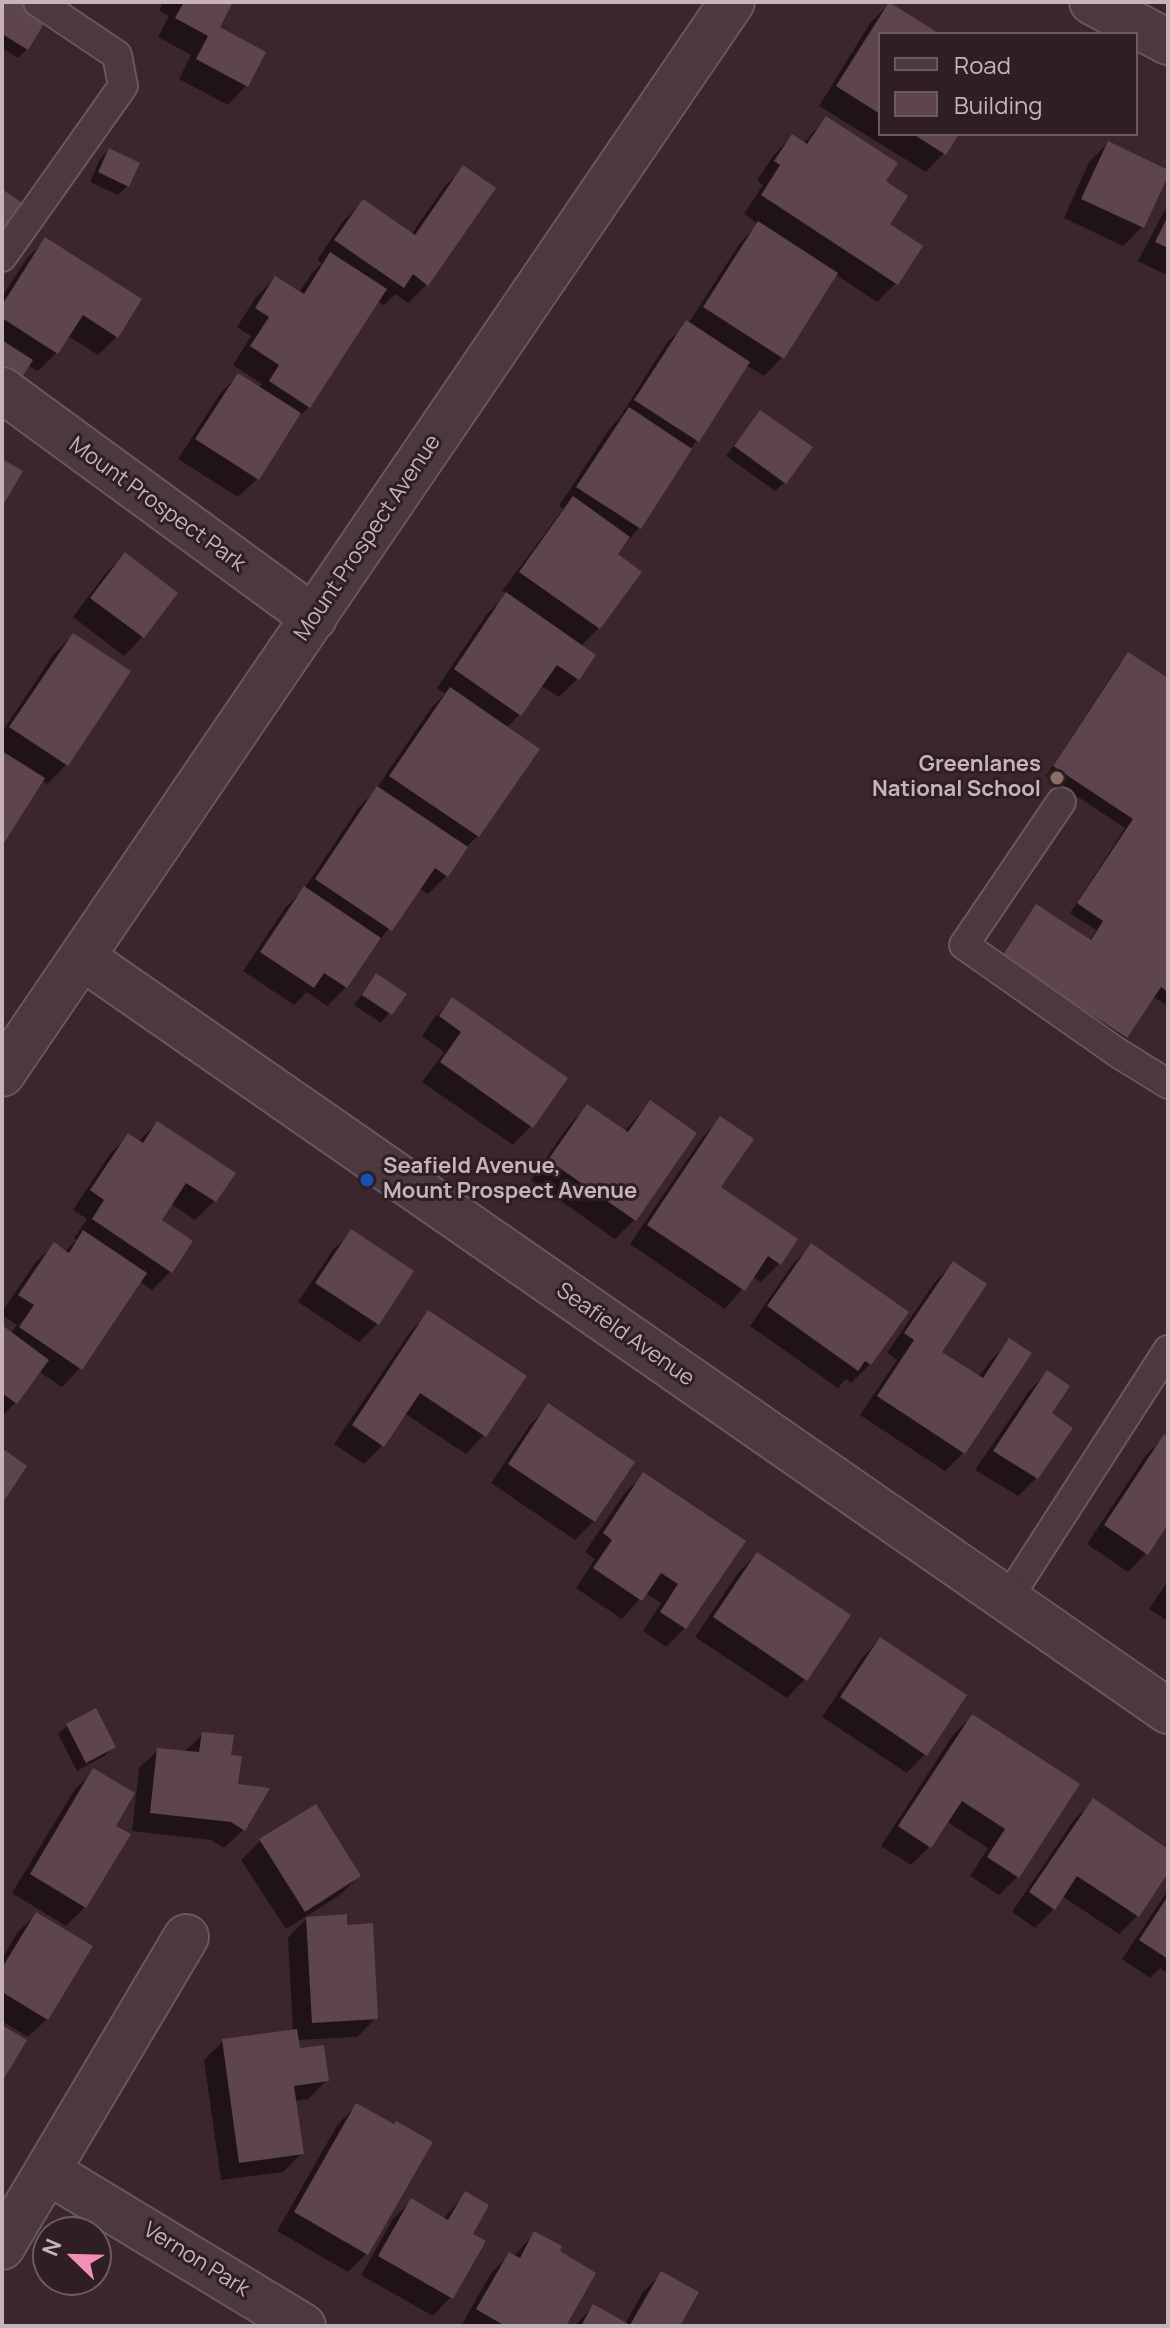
<!DOCTYPE html>
<style>
body{margin:0}
#map{position:relative;width:1170px;height:2328px;overflow:hidden;background:#3b252f;font-family:Manrope,sans-serif}
canvas{display:block}
.frame{position:absolute;inset:0;border:4px solid #c7b4bb;pointer-events:none}
.legend{position:absolute;left:878px;top:32px;width:260px;height:104px;box-sizing:border-box;background:#301e25;border:2px solid #6c5a61;margin:0;padding:10px 14px;list-style:none;font-size:24px;color:#c7b4bb}
.legend li{display:flex;align-items:center;gap:16px;height:40px}
.legend b{width:40px;border:2px solid #6c5a61}
.north{position:absolute;left:32px;top:2216px;width:80px;height:80px;box-sizing:border-box;background:#301e25;border:2px solid #6c5a61;border-radius:50%;rotate:293deg;font-size:22px;font-weight:700;line-height:32px;text-align:center;color:#c7b4bb}
.north::after{content:'';display:block;margin:auto;width:28px;height:36px;background:#f18fb6;clip-path:polygon(50% 0,100% 100%,50% 72%,0 100%)}
</style>
<div id="map">
<canvas width="1170" height="2328"></canvas>
<div class="frame"></div>
<ul class="legend">
<li><b style="height:10px;background:#4b3840"></b>Road</li>
<li><b style="height:22px;background:#5e444f"></b>Building</li>
</ul>
<div class="north">N</div>
</div>
<script>
const g = document.querySelector('canvas').getContext('2d');
g.lineJoin = 'round';
function fill(path, color) { g.fillStyle = color; g.fill(path, 'evenodd'); }
function stroke(path, color, width, dash) { g.strokeStyle = color; g.lineWidth = width; g.lineCap = dash ? 'butt' : 'round'; g.setLineDash(dash || []); g.stroke(path); }
function write(font, color, halo, rows, align = 'center') {
  g.font = font + ' Manrope,sans-serif'; g.lineWidth = 6; g.setLineDash([]); g.textBaseline = 'middle'; g.strokeStyle = halo; g.fillStyle = color; for (const [text, x, y, turn = 0] of rows) {
    g.save(); g.translate(x, y); g.rotate((+turn || 0) * Math.PI / 180); g.textAlign = isNaN(turn) ? turn : align; if (halo) g.strokeText(text, 0, 0); g.fillText(text, 0, 0); g.restore();
  }
}
fill(new Path2D(`
 M3,2H19L27,49L18,58L2,48Z
 M163,2H231L217,28L264,53L246,86L228,105L179,79L191,55L158,37L169,16L159,11Z
 M889,4L936,34H880V134H956L944,153L926,172L819,106L870,23Z
 M826,118L883,182L896,283L877,302L835,274L782,357L764,376L746,365L639,528L615,555L599,628L581,646L578,678L559,697L540,685L520,714L506,728L478,836L464,849L446,876L428,894L418,888L346,987L327,1006L307,992L294,1005L243,971L286,907L304,889L359,807L374,792L431,708L445,694L437,688L487,614L507,594L502,591L563,509L559,506L610,428L618,420L668,341L688,324L740,243L758,224L744,214L763,185L757,180L774,155L792,136L803,144Z
 M1108,143L1168,172L1142,227L1123,246L1064,218L1089,162Z
 M109,150L127,186L118,195L90,182L100,159Z
 M464,168L427,284L408,303L395,294L384,305L377,301L309,407L293,422L257,479L238,497L178,459L220,394L238,375L259,389L262,384L233,365L251,336L237,327L256,297L275,278L299,293L312,273L322,263L317,260L344,220L363,202L411,235L445,186Z
 M1168,204V276L1138,261Z
 M46,240L117,336L98,355L67,335L56,353L38,371L27,365L2,394V297L27,258Z
 M760,412L785,482L775,491L726,456Z
 M125,555L176,593L142,637L124,656L73,617L106,573Z
 M73,635L128,672L66,765L47,784L42,780L2,842V732L54,654Z
 M1129,654L1168,680V1006L1152,996L1126,1037L1117,1046L995,966L1028,916L1037,907L1089,941L1096,930L1070,913L1125,828L1046,776L1120,663Z
 M377,976L404,994L381,1023L354,1005Z
 M452,1000L531,1126L513,1145L422,1082L444,1052L422,1036L434,1018Z
 M650,1102L694,1133L634,1220L615,1239L531,1180L569,1125L587,1107L624,1132Z
 M720,1119L718,1187L779,1264L761,1282L752,1277L725,1309L630,1244L702,1138Z
 M157,1123L233,1174L214,1201L195,1220L170,1203L159,1220L171,1271L152,1290L139,1281L80,1368L62,1387L38,1371L16,1402L2,1416V1330L10,1334L17,1325L2,1315V1312L35,1263L54,1245L64,1252L77,1240L74,1238L87,1219L73,1210L110,1154L128,1136L138,1142Z
 M351,1232L377,1324L359,1342L298,1302L333,1250Z
 M812,1245L870,1364L851,1383L846,1379L838,1388L750,1326L793,1264Z
 M953,1263L940,1352L978,1378L991,1360L1009,1341L963,1453L945,1471L860,1415L897,1360L887,1353L935,1282Z
 M429,1313L484,1435L466,1454L404,1413L382,1446L364,1464L334,1444L410,1332Z
 M1048,1372L1049,1414L1037,1477L1018,1496L975,1470L1029,1391Z
 M548,1406L594,1521L575,1540L491,1483L530,1425Z
 M1164,1437L1168,1439V1521L1146,1553L1128,1572L1087,1544L1146,1455Z
 M643,1475L743,1542L685,1628L666,1647L643,1631L661,1603L645,1593L622,1619L576,1588L595,1559L585,1552L624,1494Z
 M757,1554L805,1679L787,1698L695,1637L738,1573Z
 M1168,1581V1621L1149,1609Z
 M880,1639L925,1754L907,1773L822,1717L862,1658Z
 M972,1716L1077,1785L1018,1876L999,1895L970,1876L988,1848L946,1821L929,1847L911,1865L881,1846L953,1735Z
 M68,1725L113,1747L104,1756L77,1771L58,1734Z
 M203,1734L229,1757L243,1830L224,1848L211,1840L132,1831L139,1768L158,1750L184,1752Z
 M94,1771L85,1907L66,1926L12,1893L75,1789Z
 M1093,1801L1168,1851V1870L1137,1916L1119,1934L1062,1896L1054,1909L1035,1928L1012,1912L1074,1820Z
 M315,1806L359,1876L340,1895L286,1929L241,1860L260,1841Z
 M1168,1890V1973L1160,1968L1150,1978L1122,1959Z
 M36,1914L47,2019L28,2037L2,2021V1959L17,1933Z
 M306,1919L345,1927L376,2018L357,2037L297,2040L298,2051L327,2080L308,2099L294,2101L302,2153L283,2172L221,2180L204,2060L223,2041L293,2031L288,1938Z
 M357,2105L367,2253L348,2272L277,2231L338,2124Z
 M465,2194L470,2234L451,2297L433,2316L361,2275L393,2219L411,2201L443,2219Z
 M535,2233L557,2252L563,2326H461L491,2273L510,2254L513,2257Z
 M662,2273L677,2326H574L594,2306L625,2324L643,2292Z`), '#0007');
fill(new Path2D(`
 M4,2H23L48,17L28,50L2,34Z
 M184,2H233L220,27L266,52L248,87L196,59L208,36L175,18Z
 M889,2L940,34H880V114L836,86Z
 M826,116L898,163L886,181L908,196L890,224L923,246L898,285L761,195L780,165L774,161L792,134L807,144Z
 M913,134H959L946,155Z
 M1108,141L1168,170V176L1144,228L1081,199Z
 M109,148L140,163L129,187L98,172Z
 M463,165L496,188L428,286L413,274L404,288L334,240L363,199L415,235Z
 M2,189L26,206L2,241Z
 M1168,216V248L1155,242Z
 M758,221L838,273L784,359L703,307Z
 M45,237L142,299L118,338L83,315L58,354L2,318V305Z
 M330,252L387,289L310,408L269,381L279,365L250,346L269,317L255,308L275,276L304,294Z
 M686,320L750,362L699,442L634,400Z
 M2,340L33,360L15,388L2,380Z
 M238,373L301,413L259,480L195,439Z
 M629,407L692,449L641,529L576,487Z
 M760,410L813,447L786,484L734,446Z
 M2,459L23,471L2,507Z
 M573,496L630,537L618,554L642,572L600,629L519,572Z
 M125,552L178,593L144,638L90,598Z
 M506,592L596,655L579,680L557,665L521,716L454,669Z
 M73,633L131,671L68,766L9,727Z
 M1128,652L1168,678V992L1161,987L1127,1038L1002,956L1036,904L1091,940L1103,921L1077,903L1133,819L1053,766Z
 M450,687L540,749L479,837L389,776Z
 M2,751L45,778L2,846Z
 M377,786L468,847L448,877L435,868L392,931L315,879Z
 M304,886L381,938L347,988L324,973L314,988L260,952Z
 M376,973L407,994L392,1015L362,995Z
 M452,997L568,1078L533,1128L440,1062L461,1032L439,1016Z
 M650,1100L697,1133L636,1221L548,1160L587,1104L628,1132Z
 M720,1116L754,1139L721,1187L798,1239L781,1265L768,1256L745,1291L647,1225Z
 M157,1121L236,1173L216,1202L186,1183L162,1220L193,1241L172,1273L92,1219L104,1200L90,1190L128,1133L143,1143Z
 M351,1229L414,1271L379,1325L315,1283Z
 M83,1230L147,1273L82,1370L19,1327L34,1305L18,1295L54,1242L69,1253Z
 M811,1243L909,1312L871,1365L865,1361L858,1371L767,1306Z
 M953,1261L987,1284L942,1352L983,1378L1009,1338L1032,1353L965,1454L877,1396L914,1340L904,1333Z
 M428,1310L527,1376L486,1437L420,1393L384,1447L352,1425Z
 M2,1325L49,1360L17,1404L2,1393Z
 M1047,1370L1070,1386L1052,1413L1073,1428L1038,1479L993,1451Z
 M548,1403L635,1462L595,1522L508,1464Z
 M1164,1434L1168,1437V1524L1148,1555L1104,1525Z
 M2,1448L27,1466L2,1504Z
 M643,1472L746,1541L686,1629L660,1612L678,1584L661,1573L642,1601L593,1568L612,1540L603,1533Z
 M757,1552L851,1615L807,1681L713,1617Z
 M880,1637L967,1695L927,1756L840,1697Z
 M96,1708L116,1747L86,1763L66,1724Z
 M972,1714L1080,1784L1019,1878L987,1857L1005,1829L962,1801L931,1848L898,1826Z
 M202,1732L234,1735L231,1755L242,1756L238,1784L270,1788L245,1831L231,1822L150,1813L157,1748L199,1752Z
 M93,1768L135,1793L116,1826L131,1834L86,1908L30,1874Z
 M1093,1798L1168,1849V1873L1139,1917L1077,1876L1055,1910L1029,1892Z
 M316,1804L361,1876L305,1912L259,1839Z
 M1168,1896V1959L1139,1940Z
 M36,1912L93,1946L48,2020L2,1992V1968Z
 M347,1914V1925L373,1923L378,2019L312,2023L306,1917Z
 M2,2025L27,2040L2,2082Z
 M297,2029L300,2048L324,2045L329,2081L294,2086L304,2154L239,2163L222,2039Z
 M356,2103L394,2124L396,2121L433,2142L368,2255L294,2212Z
 M465,2191L489,2205L473,2234L486,2241L453,2299L378,2256L411,2198L448,2220Z
 M534,2231L562,2246L560,2251L596,2273L566,2326H505L476,2309L509,2252L520,2258Z
 M661,2271L699,2292L680,2326H581L593,2304L630,2325Z`), '#5e444f');
const service = new Path2D(`
 M2,257L123,86L117,55L38,2
 M1061,802L964,945L1118,1053L1168,1084
 M1007,1600L1168,1350`);
const minor = new Path2D(`
 M1092,2L1168,42
 M2,390L314,618
 M83,958L1168,1711
 M2,1074L732,2
 M47,2171L303,2326
 M2,2247L186,1937`);
stroke(service, '#69565e', 32);
stroke(minor, '#69565e', 48);
stroke(service, '#4b3840', 28);
stroke(minor, '#4b3840', 44);
for (const [x, y, r, color] of [
 [1057,778,8,"#8d6e63"],
 [367,1180,8,"#1a4fb4"]
]) { const dot = new Path2D(); dot.arc(x, y, r, 0, 2 * Math.PI); g.fillStyle = color; g.fill(dot); stroke(dot, '#301e25', 3); }
write('22px', '#c7b4bb', '#301e25', [
 ["Mount Prospect Park",157,505,36],
 ["Mount Prospect Avenue",368,538,-56],
 ["Seafield Avenue",625,1335,35],
 ["Vernon Park",196,2260,32]
]);
write('bold 22px', '#c7b4bb', '#301e25', [
 ["Greenlanes",1041,765],
 ["National School",1041,790],
 ["Seafield Avenue,",383,1167,"left"],
 ["Mount Prospect Avenue",383,1192,"left"]
], 'right');
</script>
